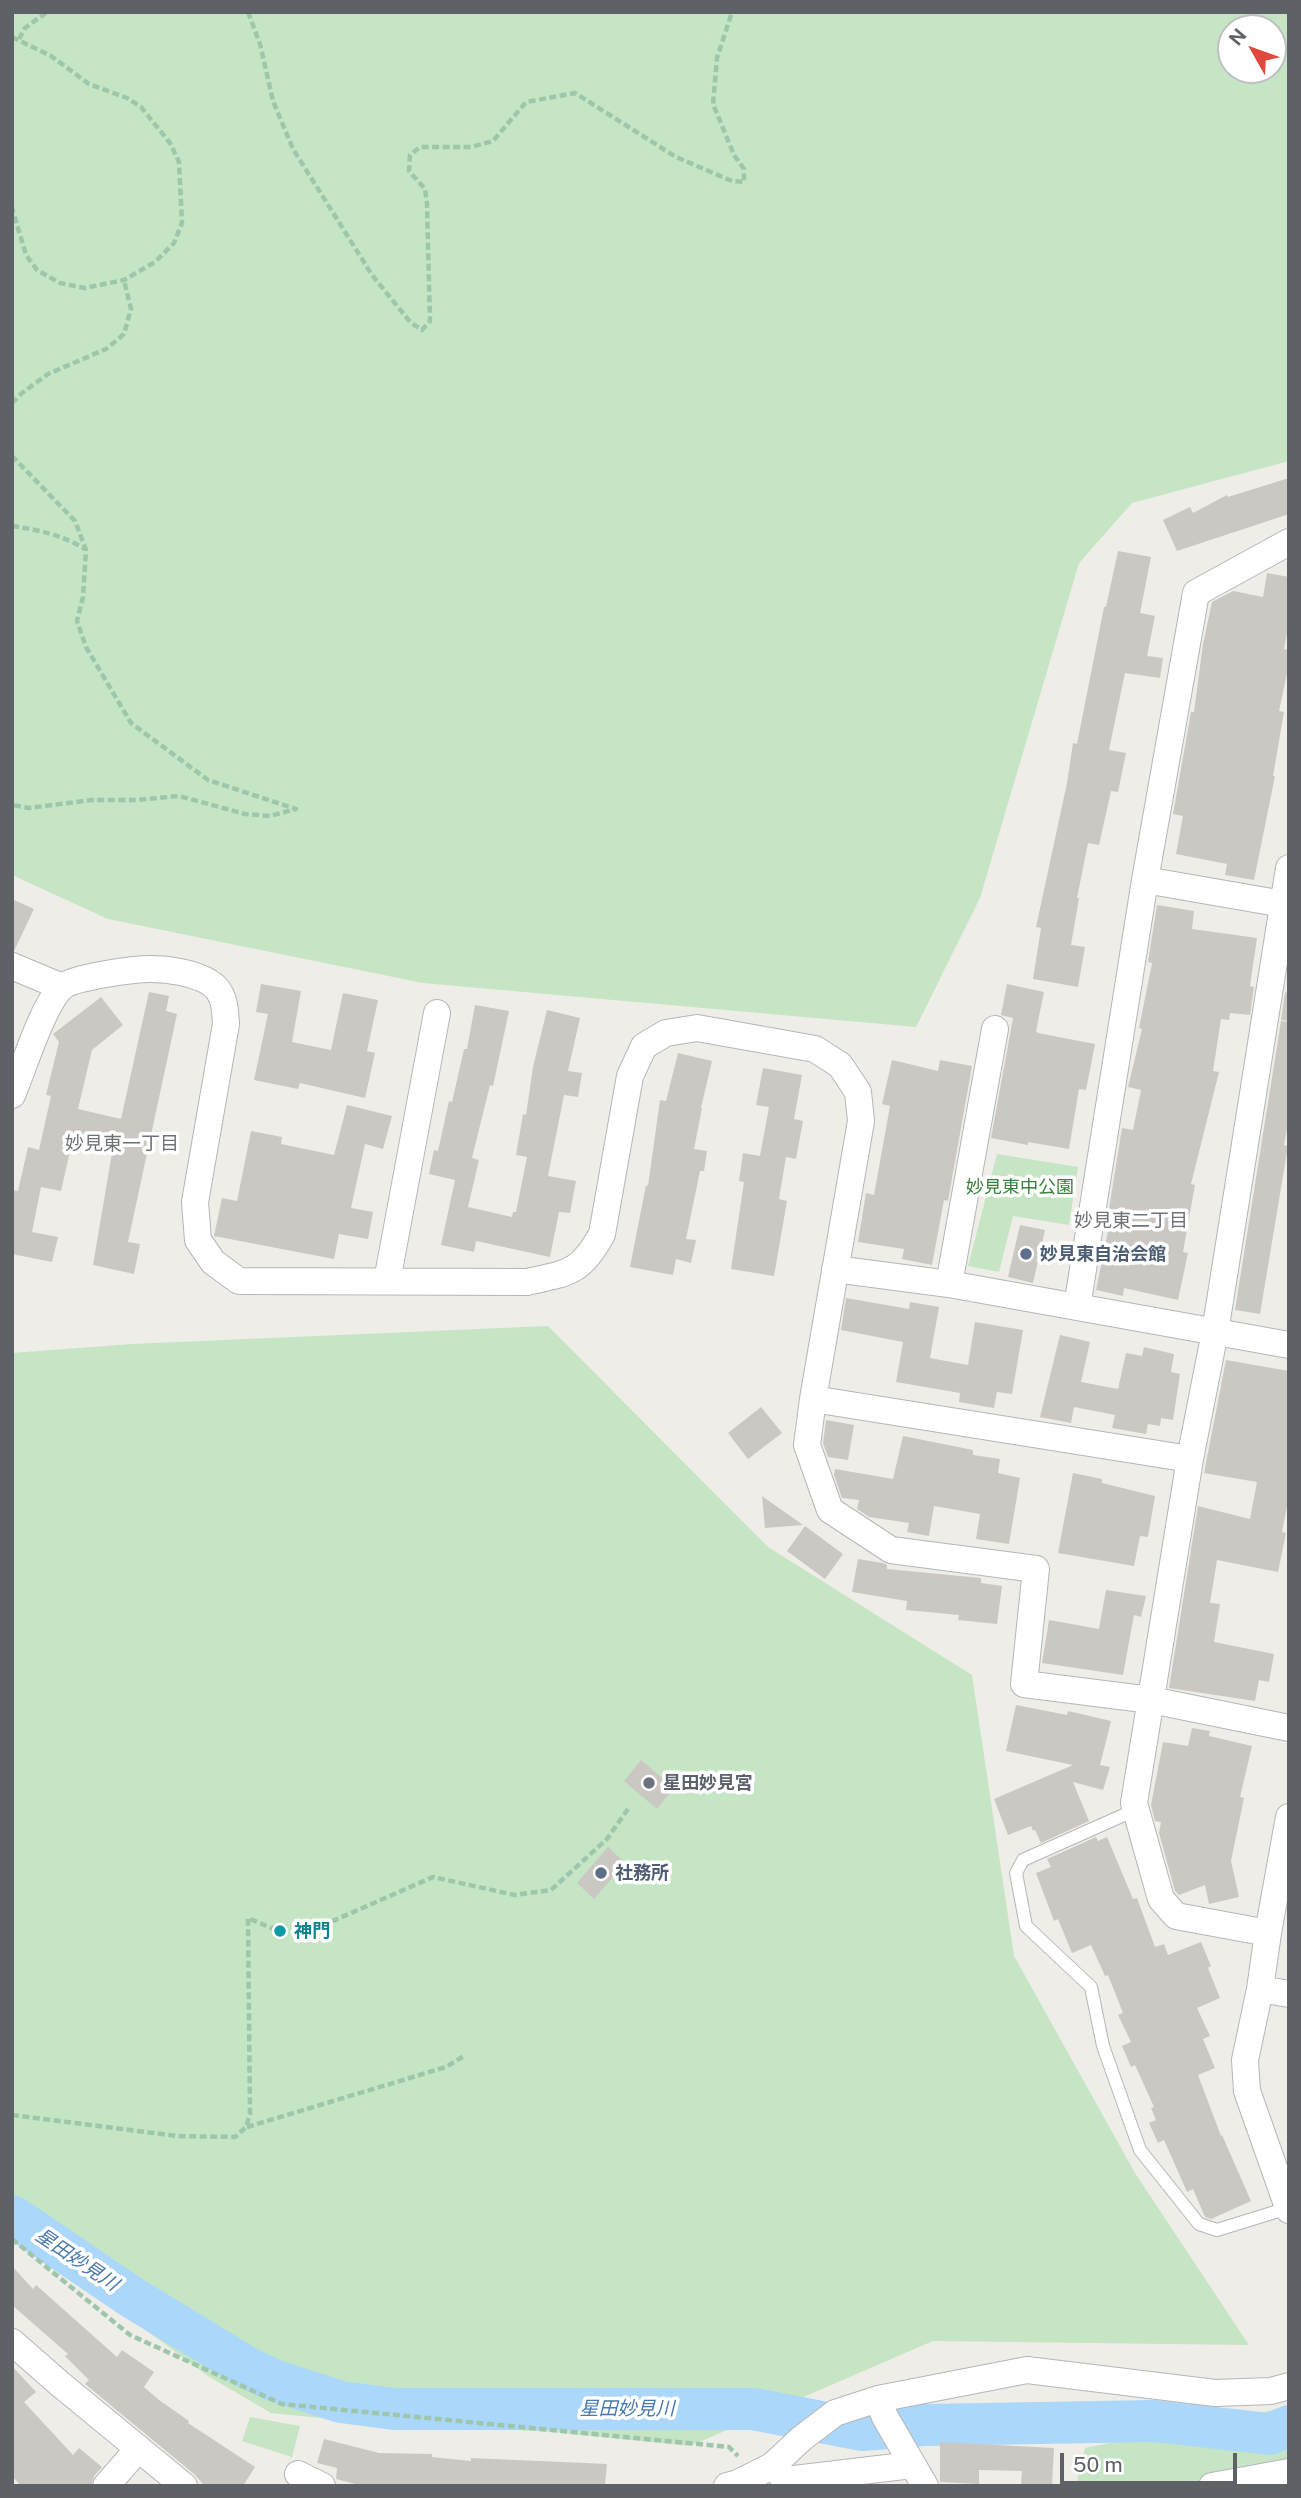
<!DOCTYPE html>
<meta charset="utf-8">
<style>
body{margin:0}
#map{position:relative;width:1301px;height:2498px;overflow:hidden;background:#efede7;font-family:"Public Sans",sans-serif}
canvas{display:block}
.frame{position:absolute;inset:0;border:14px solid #5e6166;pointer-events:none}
.north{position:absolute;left:1217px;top:14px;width:70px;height:70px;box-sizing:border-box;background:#fff;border:2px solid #bfc0c2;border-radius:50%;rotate:310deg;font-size:19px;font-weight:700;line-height:28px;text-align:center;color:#5e6166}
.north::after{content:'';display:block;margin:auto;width:24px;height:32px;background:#e04a3c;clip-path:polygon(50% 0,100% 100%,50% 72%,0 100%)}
.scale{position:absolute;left:1060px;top:2453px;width:177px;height:32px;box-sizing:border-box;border:4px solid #5e6166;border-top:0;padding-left:9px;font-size:21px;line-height:24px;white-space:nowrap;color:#5e6166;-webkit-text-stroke:5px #fff;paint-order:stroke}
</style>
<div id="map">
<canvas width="1301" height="2498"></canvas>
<div class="frame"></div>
<div class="north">N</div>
<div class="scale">50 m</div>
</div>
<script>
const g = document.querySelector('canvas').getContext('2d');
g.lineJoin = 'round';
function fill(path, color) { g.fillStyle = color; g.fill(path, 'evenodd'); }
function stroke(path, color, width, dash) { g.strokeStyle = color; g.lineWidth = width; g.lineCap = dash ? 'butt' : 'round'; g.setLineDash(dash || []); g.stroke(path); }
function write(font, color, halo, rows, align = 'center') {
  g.font = font + ' "Public Sans","Noto Sans JP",sans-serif'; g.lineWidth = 7; g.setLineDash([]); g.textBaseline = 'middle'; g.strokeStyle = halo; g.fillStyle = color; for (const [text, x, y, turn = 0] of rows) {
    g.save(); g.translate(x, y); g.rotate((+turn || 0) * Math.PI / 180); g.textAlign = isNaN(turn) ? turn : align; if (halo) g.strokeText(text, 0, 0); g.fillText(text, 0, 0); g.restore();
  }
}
fill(new Path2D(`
 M12,12H1289V461L1132,503L1079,563L980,898L916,1027L423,983L108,919L12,875ZM1273,28V70H1231V28Z
 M997,1154L1078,1167L1069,1225L1013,1216L999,1272L968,1266Z
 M548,1326L768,1547L972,1675L1014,1956L1135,2173L1249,2345L933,2341L690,2446L552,2432L340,2420L271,2413L208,2376L12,2231V1353L132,1344Z
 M1289,2407V2486H1076L1085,2448Z
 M250,2417L300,2426L292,2457L242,2441Z`), '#c5e5c5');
stroke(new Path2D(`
 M12,2216L133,2298L248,2368L273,2380L341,2402L394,2409H753L863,2430L924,2425L1154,2421L1270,2434L1289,2426`), '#abd7fa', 42);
fill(new Path2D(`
 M1289,478V514L1177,551L1163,520L1190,507L1193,513L1227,495L1228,497Z
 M1118,551L1151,557L1140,613L1155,616L1147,656L1163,658L1160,678L1125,673L1109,750L1126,753L1118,792L1111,791L1099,845L1088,843L1077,898H1079L1071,945L1085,947L1078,987L1033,979L1041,928L1036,927L1067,783L1073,743L1077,744L1104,607H1106Z
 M1267,573L1289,577V622L1284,649L1289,650V664L1279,711L1284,712L1273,776H1275L1254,880L1225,875L1227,864L1176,854L1183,816L1173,814L1191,712H1194L1203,644L1212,602L1233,591L1263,597Z
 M12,899L34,909L14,951H12Z
 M1157,905L1194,911L1192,929L1257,938L1250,986L1254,987L1250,1015L1230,1013L1229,1020L1221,1019L1213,1071L1219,1072L1191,1184L1195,1185L1183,1252L1188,1253L1178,1300L1124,1288L1123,1296L1096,1290L1110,1221H1107L1122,1128L1133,1130L1141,1090L1128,1087L1142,1029L1139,1028L1152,963L1148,962Z
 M261,984L301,991L292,1042L331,1050L343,993L378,1000L367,1051L375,1053L365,1098L300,1083L298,1089L254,1080L268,1014L256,1012Z
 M1007,984L1044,992L1036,1031L1038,1033L1095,1044L1086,1090L1079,1089L1069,1149L1028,1142V1145L991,1138L1013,1018L1001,1015Z
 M149,992L169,996L166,1011L177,1014L128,1242L140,1244L134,1274L93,1265L113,1147L73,1138L61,1191L41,1187L32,1232L58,1237L52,1262L12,1254V1190L18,1191L28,1147L39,1150L51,1096L46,1095L59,1042L53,1034L101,997L123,1025L92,1050L78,1109L121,1119Z
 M1285,992L1289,993V1021L1281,1020Z
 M475,1005L509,1011L493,1086L490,1085L472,1158L479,1160L468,1207L512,1217L513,1212H516L527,1157L516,1155L523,1114L526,1115L533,1067L547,1010L580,1018L568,1071L582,1073L578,1097L564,1095L548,1176L576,1181L570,1213L559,1212L550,1257L476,1241L474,1252L441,1245L455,1180L429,1174L434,1150L438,1151L449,1101L452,1102L464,1049H467Z
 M1281,1021L1289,1022V1118L1284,1145L1288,1146L1260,1314L1235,1310Z
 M678,1053L712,1061L701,1108H702L694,1149L707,1151L704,1171H700L686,1239L696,1240L691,1263L676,1259L673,1275L630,1267L646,1185L648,1186L660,1100L666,1101Z
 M892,1060L938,1071L940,1060L972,1066L948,1201L944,1200L932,1265L902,1259L904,1249L858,1242L866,1193L874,1195L890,1106L882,1104Z
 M763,1068L802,1075L794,1119L803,1121L796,1159L786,1157L779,1199L787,1201L774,1276L731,1269L744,1182L739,1181L743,1153L760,1156L769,1107L756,1105Z
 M347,1105L392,1116L383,1149L365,1144L351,1208L373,1212L368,1239L339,1234L334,1259L214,1236L222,1198L237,1201L251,1131L282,1137L281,1144L334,1155Z
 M1020,1225L1045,1230L1033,1283L1008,1277Z
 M846,1298L909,1309L910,1302L939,1307L930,1358L968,1365L975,1322L1023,1330L1012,1394L997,1392L994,1408L959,1402L960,1393L896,1382L903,1342L841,1330Z
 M1060,1335L1090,1342L1081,1382L1118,1389L1126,1353L1142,1356L1144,1347L1174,1354L1171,1372L1180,1374L1173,1420L1161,1418L1160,1426L1148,1424L1146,1434L1112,1428L1115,1415L1074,1407L1071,1423L1040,1417Z
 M1226,1360L1289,1371V1496L1282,1532L1286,1533L1278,1572L1217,1560L1210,1603L1220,1604L1214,1642L1274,1654L1269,1682L1259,1680L1255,1701L1169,1688L1198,1506L1250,1519L1257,1482L1204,1473Z
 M761,1407L782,1433L748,1459L728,1433Z
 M826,1420L854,1425L848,1460L828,1457L823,1443Z
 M903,1436L973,1450V1455L1000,1459L998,1473L1020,1478L1009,1544L976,1539L980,1514L934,1506L929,1536L907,1532L909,1523L869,1517L857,1509L859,1500L842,1498L834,1475L835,1469L893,1479Z
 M1073,1473L1102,1479V1483L1155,1496L1148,1537L1140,1536L1134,1566L1058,1553Z
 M762,1496L803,1525L765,1528Z
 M805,1526L843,1554L825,1579L787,1551Z
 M858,1559L883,1563L887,1565V1569L981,1578V1583L1002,1586L997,1624L958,1620L959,1615L906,1610L907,1601L852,1592Z
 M1106,1590L1146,1596L1141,1617L1134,1615L1123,1675L1042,1663L1049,1620L1099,1629Z
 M1016,1705L1067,1715L1068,1711L1111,1721L1100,1765L1110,1767L1103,1790L1073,1782L1089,1821L1041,1843L1035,1830L1033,1831L1031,1826L1008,1835L994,1799L1073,1765L1006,1751Z
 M1192,1728L1210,1731L1209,1736L1252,1746L1240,1797L1244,1798L1231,1861L1239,1897L1209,1904L1205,1885L1179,1895L1175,1891L1159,1833L1161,1822L1155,1821L1151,1805L1163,1742L1188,1746Z
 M641,1760L674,1788L657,1809L624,1781Z
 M1096,1837L1098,1841L1107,1837L1133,1899L1137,1898L1155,1947L1164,1944L1168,1955L1201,1942L1211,1966L1208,1968L1220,1998L1197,2008L1210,2036L1203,2039L1215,2068L1198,2075L1221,2136L1222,2135L1251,2201L1211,2219L1205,2217L1193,2189L1187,2192L1164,2140L1158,2143L1149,2123L1156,2120L1151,2108L1154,2107L1135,2065L1131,2067L1122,2046L1131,2042L1118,2015L1123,2013L1108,1975L1105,1976L1091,1945L1072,1953L1058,1919L1054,1921L1036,1873L1051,1867L1047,1859Z
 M608,1847L625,1863L594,1899L577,1883Z
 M12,2266L33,2289L36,2285L117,2357L122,2350L154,2372L144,2387L159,2400L189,2421L188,2423L255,2467L243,2486H205L194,2474L85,2384L89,2380L65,2356L68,2354L12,2305Z
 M12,2366L36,2392L24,2402L73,2455L79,2448L102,2467L94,2476L91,2486H21L12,2476Z
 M324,2439L379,2453L432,2454V2457L471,2461V2458L607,2464L605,2484L363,2486L336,2479L337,2468L317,2463Z
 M940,2442L1054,2448L1052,2485L1021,2484L1022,2471L979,2470V2484L940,2482Z`), '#cbc8c4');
const lane = new Path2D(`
 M1135,1810L1023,1860L1016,1873L1026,1926L1091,1987L1103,2046L1140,2150L1199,2224L1217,2230L1288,2208`);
const street = new Path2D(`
 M1145,880L1289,905
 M12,966L62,987
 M12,1095C23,1070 43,1004 62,987C74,977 134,969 151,969C170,969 193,973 209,982C225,992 225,1008 226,1024L195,1202L198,1240L213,1262L239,1281L527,1282C568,1273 581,1273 602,1234L630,1076L644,1046L666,1033L697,1028L815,1049L840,1065L858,1092L861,1121L813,1399L807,1445L830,1510L891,1550L1036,1569L1024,1684L1151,1700L1289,1728
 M835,1269L949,1284L1077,1307L1145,880L1196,593L1289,542
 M387,1281L437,1013
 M949,1284L995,1029
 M1077,1307L1289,1345
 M813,1399L1190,1459L1215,1332L1289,868
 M1190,1459L1134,1803L1161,1899L1176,1916L1268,1933L1289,1817
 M1268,1933L1260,1989L1289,1994
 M1260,1989L1245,2060L1247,2091L1289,2210
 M12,2342L60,2384L184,2486
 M878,2399L885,2417L925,2486
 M772,2466L786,2480L912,2465
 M298,2474L322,2486
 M106,2486L138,2449
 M727,2486L738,2483L772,2466L801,2439L835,2413L878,2399L1027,2370L1215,2393L1271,2391L1289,2386
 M1212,2486L1289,2472`);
stroke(lane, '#b4b6ba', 14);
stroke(street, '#b4b6ba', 28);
stroke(new Path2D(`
 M248,12L260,44L273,101L293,149L372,275L411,323L422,330L430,321L427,204L425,189L409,171L410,155L420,147H471L493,141L526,102L575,93L676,157L732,181L744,182V169L734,155L713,104L717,58L732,12
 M12,37L51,56L89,84L127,98L141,107L170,143L179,162L182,223L174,243L155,262L124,280L85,288L60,283L37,270L26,255L12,208
 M19,39L25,28L47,12
 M12,403L22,393L48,374L106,349L124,334L131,309L124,280
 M12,456L75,521L86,550L83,597L77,621L86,647L131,723L208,780L296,809L270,816L245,814L179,796L137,800H92L29,808L12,805
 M12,526C39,530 62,535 85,549
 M12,2115L177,2136L235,2137L246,2127L250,2114L248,1918L271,1928L326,1924L433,1877L515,1895L551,1890L607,1839L628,1809
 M247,2127L446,2067L464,2056
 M12,2239L130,2335L282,2404L729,2447L738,2456`), '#9ec6aa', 4.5, [7, 3.5]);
stroke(lane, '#fff', 12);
stroke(street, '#fff', 26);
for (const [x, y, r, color] of [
 [1026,1254,7,"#5c6f8a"],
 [649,1783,7,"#6b7280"],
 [601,1873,7,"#5c6f8a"],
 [280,1931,7,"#0f9aa8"]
]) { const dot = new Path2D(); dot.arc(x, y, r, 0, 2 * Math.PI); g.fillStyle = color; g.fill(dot); stroke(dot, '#fff', 2.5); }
write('18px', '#3a813e', '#fff', [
 ["妙見東中公園",1020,1187]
]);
write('bold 18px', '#4e5e75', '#fff', [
 ["妙見東自治会館",1040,1254],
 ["社務所",615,1873]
], 'left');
write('bold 18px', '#5b616d', '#fff', [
 ["星田妙見宮",663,1783]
], 'left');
write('bold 18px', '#0d838f', '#fff', [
 ["神門",294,1931]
], 'left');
write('19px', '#6f7378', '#fff', [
 ["妙見東一丁目",122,1144],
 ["妙見東二丁目",1131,1221]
]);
write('italic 19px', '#4878ad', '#fff', [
 ["星田妙見川",77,2260,34],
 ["星田妙見川",627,2409]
]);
</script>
